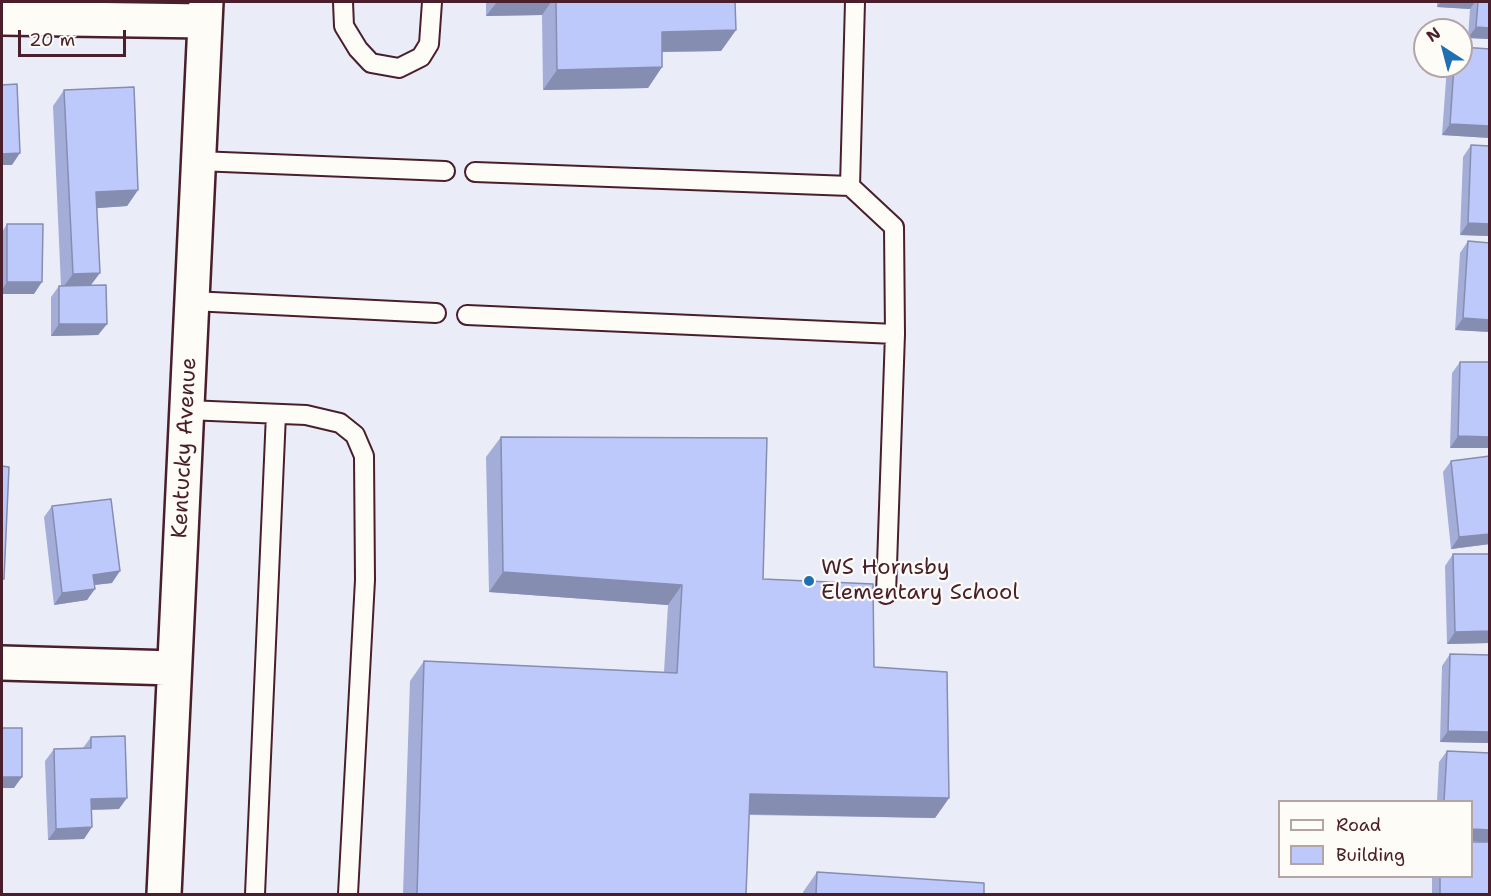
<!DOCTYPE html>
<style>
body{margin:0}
#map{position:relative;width:1491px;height:896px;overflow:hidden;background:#eaedf8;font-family:"Shantell Sans",sans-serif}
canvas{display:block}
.frame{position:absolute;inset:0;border:3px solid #4a1f2b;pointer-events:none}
.legend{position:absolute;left:1278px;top:800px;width:195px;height:78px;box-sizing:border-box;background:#fdfcf7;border:2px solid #b5a4a5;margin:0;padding:8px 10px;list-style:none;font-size:18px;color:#4a1f2b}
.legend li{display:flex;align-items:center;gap:12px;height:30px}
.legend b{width:30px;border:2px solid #b5a4a5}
.north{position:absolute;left:1413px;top:18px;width:60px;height:60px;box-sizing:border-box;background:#fdfcf7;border:2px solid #b5a4a5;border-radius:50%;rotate:324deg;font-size:16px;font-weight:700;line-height:24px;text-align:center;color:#4a1f2b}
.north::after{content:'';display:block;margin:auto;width:21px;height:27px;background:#1f6fb2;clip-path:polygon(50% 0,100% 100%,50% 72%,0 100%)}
.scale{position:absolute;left:18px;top:30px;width:108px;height:27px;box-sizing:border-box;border:3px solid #4a1f2b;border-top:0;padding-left:8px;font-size:18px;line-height:21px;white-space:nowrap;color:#4a1f2b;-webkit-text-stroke:4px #fdfcf7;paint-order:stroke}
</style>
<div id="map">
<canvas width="1491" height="896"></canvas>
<div class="frame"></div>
<ul class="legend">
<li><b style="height:8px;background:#fdfcf7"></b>Road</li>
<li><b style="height:16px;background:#bec9fb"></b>Building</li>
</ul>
<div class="north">N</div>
<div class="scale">20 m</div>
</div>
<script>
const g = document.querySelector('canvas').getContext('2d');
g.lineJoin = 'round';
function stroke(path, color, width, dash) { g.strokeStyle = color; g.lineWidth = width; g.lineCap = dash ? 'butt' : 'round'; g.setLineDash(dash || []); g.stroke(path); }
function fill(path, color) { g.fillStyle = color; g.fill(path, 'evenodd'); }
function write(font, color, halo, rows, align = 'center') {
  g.font = font + ' "Shantell Sans",sans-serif'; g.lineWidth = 4.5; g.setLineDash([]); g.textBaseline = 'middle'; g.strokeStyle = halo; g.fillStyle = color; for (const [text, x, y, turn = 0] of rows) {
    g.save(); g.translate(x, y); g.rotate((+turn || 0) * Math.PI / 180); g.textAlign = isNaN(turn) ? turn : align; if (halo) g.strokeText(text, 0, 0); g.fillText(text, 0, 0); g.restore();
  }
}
const service = new Path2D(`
 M343,2L344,26L358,49L371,63L399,68L421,57L429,44L432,2
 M198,161L445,171
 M475,172L850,186L894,227L895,334L886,594
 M850,186L855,2
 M192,301L436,313
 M467,315L895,334
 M187,410L306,415L340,423L355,435L364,456L365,580L348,894
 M255,894L276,414`);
const minor = new Path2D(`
 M2,18L205,21
 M2,663L174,668
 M164,894L206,2`);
stroke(service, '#4a1f2b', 22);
stroke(minor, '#4a1f2b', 38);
stroke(service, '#fdfcf7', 18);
stroke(minor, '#fdfcf7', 33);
fill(new Path2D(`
 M486,2H735L736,30L721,51L662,52V67L648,88L543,90L542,15L486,16Z
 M1437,2H1490V39L1468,38L1470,9L1437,7Z
 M1447,66H1461L1490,138L1442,135Z
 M64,90L138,190L127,206L97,208L91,285L107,324L98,335L51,336V297L59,286H61L53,106Z
 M1471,145L1490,146V236L1460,235L1463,157Z
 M7,224L34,294H2V232Z
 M1468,241L1490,332L1455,330L1460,253Z
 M1460,362L1490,448H1450L1452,373Z
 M501,437L763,579L874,667L949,798L935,818L749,815L746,894H403L410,681L424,661L664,672L668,605L489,592L486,457Z
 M1490,456V544L1451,549L1443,472L1451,461Z
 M52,506L112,583L94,585L87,600L54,605L44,517Z
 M1453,554L1490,643L1447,644L1445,566Z
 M1450,654L1490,743L1440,742L1442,666Z
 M91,737L119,809L92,810L84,839L48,840L45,761L54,749L83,748Z
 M1447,751L1490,753V838L1487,842H1490V894H1432V876H1472V842H1486L1472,841V801H1437L1439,762Z
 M817,872L984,894H803V892Z`), '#a3add8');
fill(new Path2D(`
 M497,2H551L542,15L486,16Z
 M1441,2H1475L1470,9L1437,7Z
 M1476,27L1490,28V39L1468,38Z
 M736,30L721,51L647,52L662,32Z
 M662,67L648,88L543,90L557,70Z
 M1450,124L1490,126V138L1442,135Z
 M20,153L12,165H2V154Z
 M138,190L127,206L85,209L96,192Z
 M1468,223L1490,224V236L1460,235Z
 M100,273L88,289L61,290L73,274Z
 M7,282H42L34,294H2V290Z
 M1463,318L1490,320V332L1455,330Z
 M59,324H107L98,335L51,336Z
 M1458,436L1490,437V448H1450Z
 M1490,534V544L1451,549L1459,537Z
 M120,571L112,583L85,586L93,575Z
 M503,572L682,585L668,605L489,592Z
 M95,589L87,600L54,605L62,593Z
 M1490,631V643L1447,644L1455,632Z
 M1448,731L1490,732V743L1440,742Z
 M2,777H22L14,788H2Z
 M750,794L949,798L935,818L736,814Z
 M127,798L119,809L83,810L91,799Z
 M92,827L84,839L48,840L56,829Z
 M1472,829L1490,830V838L1487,842L1472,841Z`), '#858db0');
const building = new Path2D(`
 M556,2H735L736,30L662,32V67L557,70Z
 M1478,2H1490V28L1476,27Z
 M1461,47L1490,49V126L1450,124L1454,66H1461Z
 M17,84L20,153L2,154V85Z
 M134,87L138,190L96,192L100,273L73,274L64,90Z
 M1471,145L1490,146V224L1468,223Z
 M7,224H43L42,282H7Z
 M1468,241L1490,243V320L1463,318Z
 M106,285L107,324H59V286Z
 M1460,362H1490V437L1458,436Z
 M501,437L767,438L763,579L873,584L874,667L947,672L949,798L750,794L746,894H417L424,661L677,673L682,585L503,572Z
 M1490,456V534L1459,537L1451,461Z
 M2,466L9,467L4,579H2Z
 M111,499L120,571L93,575L95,589L62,593L52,506Z
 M1453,554H1490V631L1455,632Z
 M1450,654L1490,655V732L1448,731Z
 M2,728H22V777H2Z
 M125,736L127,798L91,799L92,827L56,829L54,749L91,748V737Z
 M1447,751L1490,753V830L1472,829V801H1444Z
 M1472,842H1490V894H1440V876H1472Z
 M817,872L984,883V894H816Z`);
fill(building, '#bec9fb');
stroke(building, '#858db0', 1.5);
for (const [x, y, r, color] of [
 [809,581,6,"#1f6fb2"]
]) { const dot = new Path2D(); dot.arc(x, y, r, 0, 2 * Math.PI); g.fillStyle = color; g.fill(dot); stroke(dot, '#fdfcf7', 2); }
write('22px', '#4a1f2b', '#fdfcf7', [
 ["Kentucky Avenue",185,448,-87]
]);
write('22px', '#4a1f2b', '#fdfcf7', [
 ["WS Hornsby",821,568],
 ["Elementary School",821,593]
], 'left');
</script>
